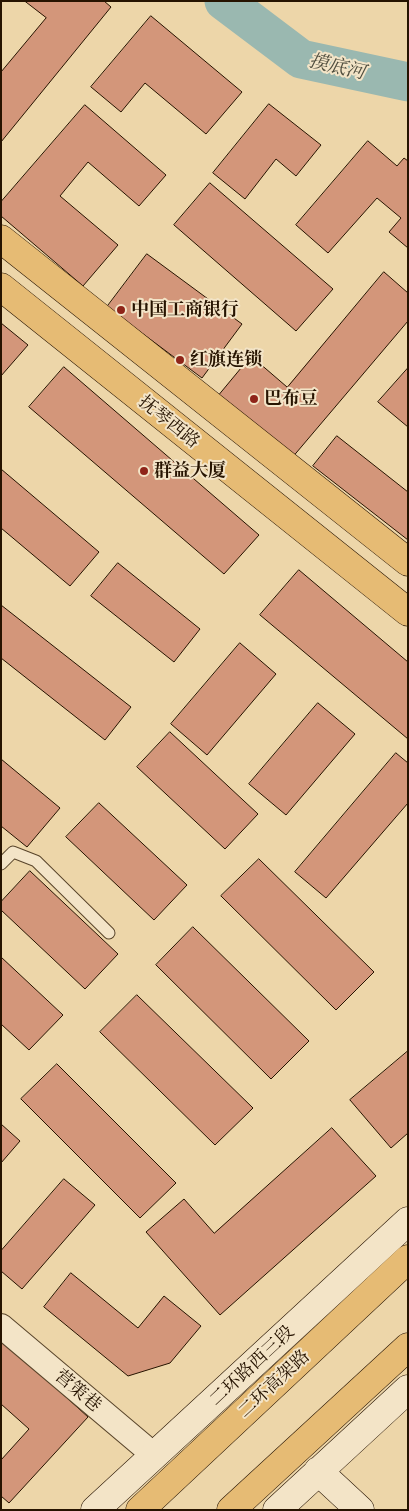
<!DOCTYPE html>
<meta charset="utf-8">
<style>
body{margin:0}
#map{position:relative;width:409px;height:1511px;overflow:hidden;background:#edd6a9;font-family:"Libre Caslon Text",serif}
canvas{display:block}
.frame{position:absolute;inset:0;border:2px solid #261300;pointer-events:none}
</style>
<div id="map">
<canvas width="409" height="1511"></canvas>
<div class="frame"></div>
</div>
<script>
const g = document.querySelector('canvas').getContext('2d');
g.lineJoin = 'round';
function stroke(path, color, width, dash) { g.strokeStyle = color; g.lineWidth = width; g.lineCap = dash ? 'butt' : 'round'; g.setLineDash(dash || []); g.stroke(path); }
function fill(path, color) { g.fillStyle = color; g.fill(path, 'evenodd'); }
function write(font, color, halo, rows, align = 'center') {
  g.font = font + ' "Libre Caslon Text","Noto Serif SC",serif'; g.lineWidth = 4; g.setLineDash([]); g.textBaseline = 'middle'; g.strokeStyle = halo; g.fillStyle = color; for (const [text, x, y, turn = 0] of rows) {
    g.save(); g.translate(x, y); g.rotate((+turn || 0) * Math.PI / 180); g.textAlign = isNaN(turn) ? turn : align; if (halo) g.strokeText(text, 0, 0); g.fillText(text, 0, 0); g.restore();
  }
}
stroke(new Path2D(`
 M224,1L301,59L408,82`), '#9ab8b0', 39);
const building = new Path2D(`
 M25,1H104L111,7L1,142V72L46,18Z
 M151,16L242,92L206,134L145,83L121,112L91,87Z
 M269,104L321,145L296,176L276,159L245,199L213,173Z
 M85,105L166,175L139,206L88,162L60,196L118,245L83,286L1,216V202Z
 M368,141L397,166L404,158L408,161V248L389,232L401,218L377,198L328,253L296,225Z
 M210,183L333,289L296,331L174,225Z
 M147,254L242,324L202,378L107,307Z
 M384,272L408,293V321L291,459L217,397L251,356L287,387Z
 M1,323L28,345L1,376Z
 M64,367L259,535L224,574L29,407Z
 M408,368V427L378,402Z
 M337,436L408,492V540L313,466Z
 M1,469L99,552L70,586L1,528Z
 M118,563L200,629L174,662L91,596Z
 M299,570L408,662V739L260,615Z
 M1,605L131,707L105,740L1,658Z
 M240,643L276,674L207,755L171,724Z
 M318,703L355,734L286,815L249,784Z
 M170,732L258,814L225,849L137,767Z
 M396,753L408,763V803L326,898L295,872Z
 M1,759L60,808L27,847L1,826Z
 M99,803L187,885L154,920L66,837Z
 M259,859L374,972L336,1010L221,896Z
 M30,871L118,954L85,989L1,910V902Z
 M193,927L309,1041L271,1079L156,965Z
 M1,957L63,1015L29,1050L1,1024Z
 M137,995L253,1108L215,1145L100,1032Z
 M408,1051V1133L391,1148L350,1100Z
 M57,1064L176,1183L140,1218L21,1099Z
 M1,1124L20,1141L1,1163Z
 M332,1128L376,1176L220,1315L146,1232L184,1199L214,1233Z
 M64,1179L95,1205L22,1289L1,1271V1251Z
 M71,1273L138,1328L164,1296L201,1326L170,1363L128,1376L44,1307Z
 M1,1338L88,1417L9,1503L1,1496V1460L29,1429L1,1404Z`);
fill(building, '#d3967a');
stroke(building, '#261300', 1);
const lane = new Path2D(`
 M1,864L13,852L36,861L109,933`);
const street = new Path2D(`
 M1,1326L155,1456`);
const secondary = new Path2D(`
 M318,1471L360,1510
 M95,1510L408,1221
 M277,1510L408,1389`);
const primary = new Path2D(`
 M1,239L408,562
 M1,287L408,612`);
const highway = new Path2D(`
 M140,1510L408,1259
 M231,1510L408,1347`);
stroke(lane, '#58442a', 13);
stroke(street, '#58442a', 26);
stroke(secondary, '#261300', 29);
stroke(primary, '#261300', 29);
stroke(highway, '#261300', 29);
stroke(lane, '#f3e4c7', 11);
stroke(street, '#f3e4c7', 24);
stroke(secondary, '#f3e4c7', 28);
stroke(primary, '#e6bb74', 28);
stroke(highway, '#e6bb74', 28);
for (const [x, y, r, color] of [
 [121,310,5,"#8f2418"],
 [180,360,5,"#8f2418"],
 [254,399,5,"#8f2418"],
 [144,471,5,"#8f2418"]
]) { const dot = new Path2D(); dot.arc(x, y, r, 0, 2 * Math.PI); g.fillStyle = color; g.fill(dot); stroke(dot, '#f3e4c7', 2); }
write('bold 18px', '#261300', '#f3e4c7', [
 ["中国工商银行",131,310],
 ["红旗连锁",190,360],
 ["巴布豆",264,399],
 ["群益大厦",154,471]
], 'left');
write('18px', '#261300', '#f3e4c7', [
 ["抚琴西路",169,422,39],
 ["二环路西三段",252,1366,-43],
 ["二环高架路",274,1384,-43],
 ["营策巷",78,1391,40]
]);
write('italic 19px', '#4f4d3e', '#f3e4c7', [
 ["摸底河",337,67,13]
]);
</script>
